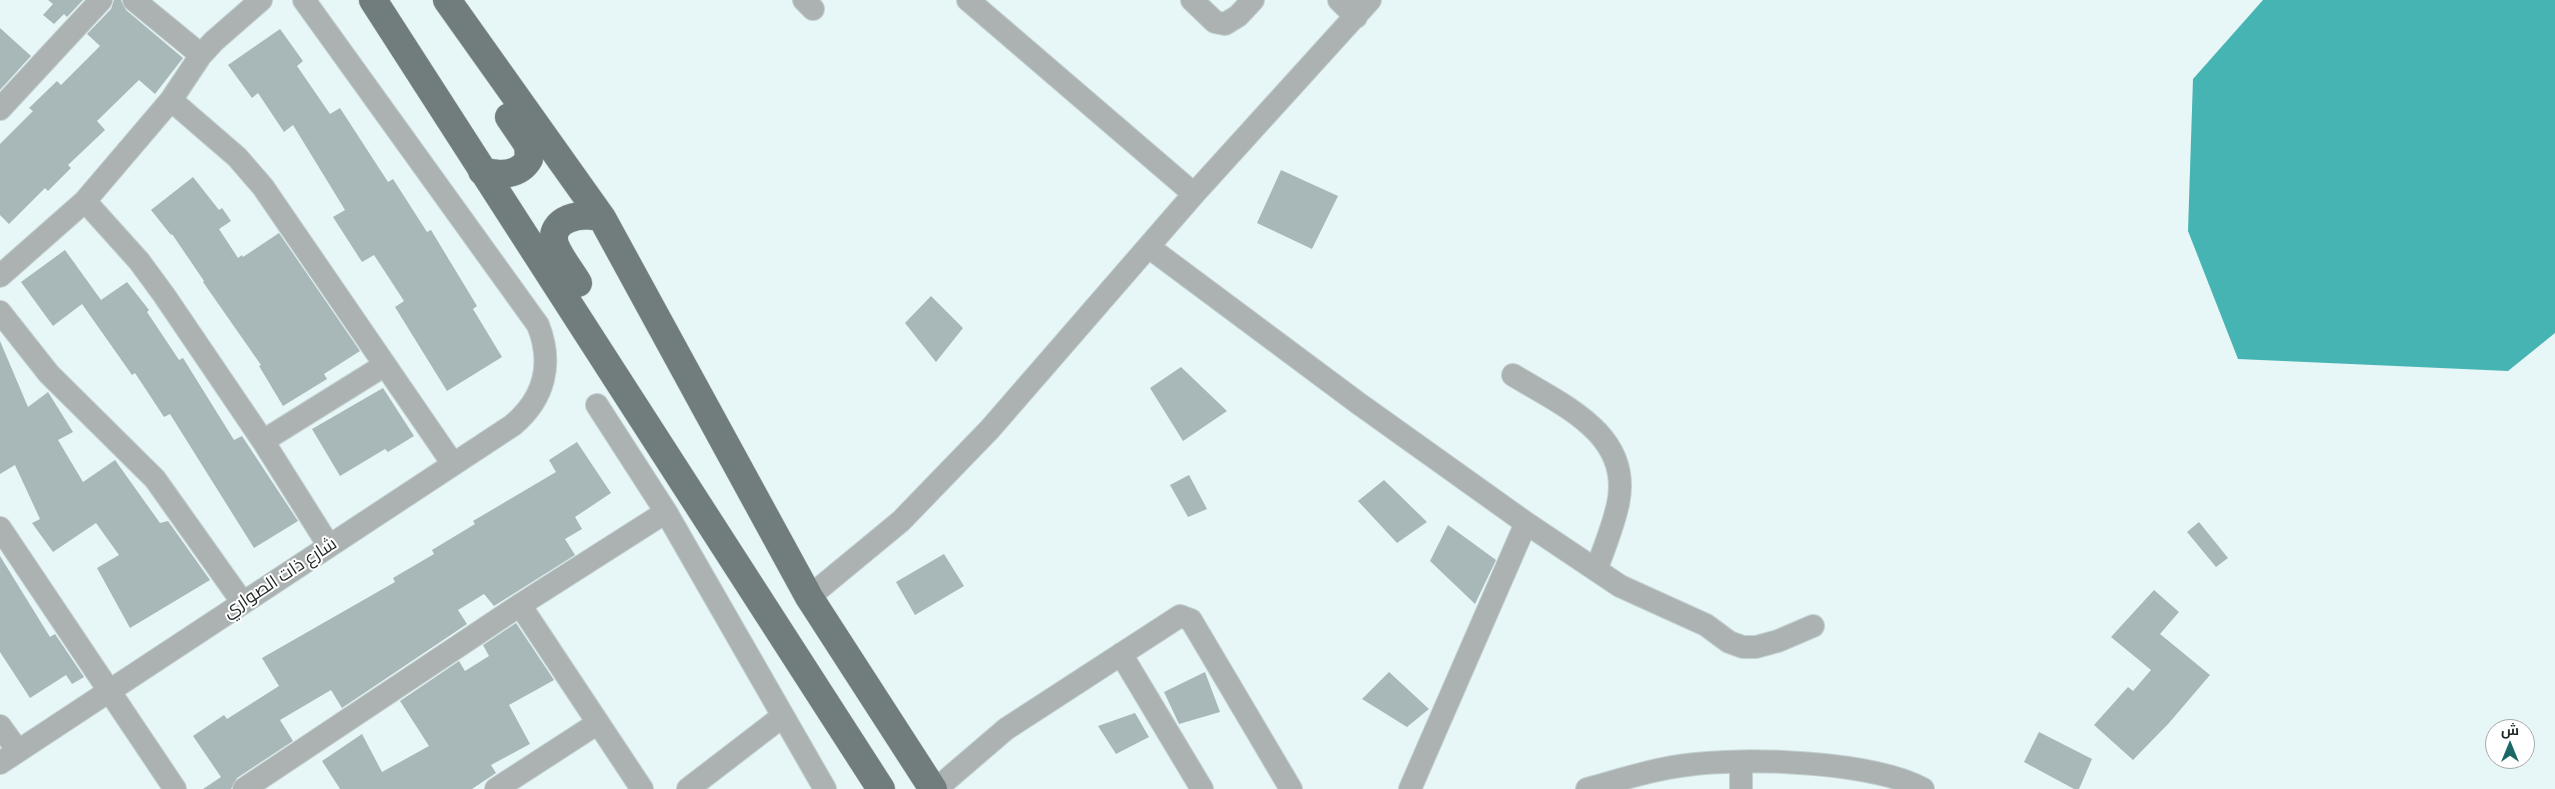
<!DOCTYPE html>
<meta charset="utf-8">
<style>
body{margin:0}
#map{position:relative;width:2555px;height:789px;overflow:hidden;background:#e7f6f6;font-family:"PT Sans Narrow",Cairo,sans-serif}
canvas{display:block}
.north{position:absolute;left:2485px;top:719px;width:50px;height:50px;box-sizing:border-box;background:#fff;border:1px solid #a5a8a8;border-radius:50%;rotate:0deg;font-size:14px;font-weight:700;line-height:20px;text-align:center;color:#1f2525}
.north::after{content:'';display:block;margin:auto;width:18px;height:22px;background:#1a6868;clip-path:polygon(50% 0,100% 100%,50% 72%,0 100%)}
</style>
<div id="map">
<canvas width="2555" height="789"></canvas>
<div class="north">ش</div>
</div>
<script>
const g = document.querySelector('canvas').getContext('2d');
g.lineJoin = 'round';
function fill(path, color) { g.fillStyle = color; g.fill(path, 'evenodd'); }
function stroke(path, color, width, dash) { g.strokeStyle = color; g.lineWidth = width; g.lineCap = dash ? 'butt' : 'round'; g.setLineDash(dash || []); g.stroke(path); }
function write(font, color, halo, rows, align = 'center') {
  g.font = font + ' "PT Sans Narrow",Cairo,sans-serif'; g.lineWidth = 4; g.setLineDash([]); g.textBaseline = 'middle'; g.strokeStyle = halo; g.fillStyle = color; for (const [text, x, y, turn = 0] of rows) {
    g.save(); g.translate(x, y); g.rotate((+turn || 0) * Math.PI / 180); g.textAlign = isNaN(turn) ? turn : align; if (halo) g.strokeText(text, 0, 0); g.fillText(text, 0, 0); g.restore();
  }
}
fill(new Path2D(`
 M2263,0H2555V333L2508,371L2238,359L2188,231L2193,79Z`), '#47b4b4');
fill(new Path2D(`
 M48,0H83L67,17L64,14L54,24L43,15L53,4Z
 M114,0H121L126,10L183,58L155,94L139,80L97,121L105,130L68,165L71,168L48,191L45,188L9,224L0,215V144L33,111L29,108L57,81L61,85L100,46L87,34L111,9Z
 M0,28L31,56L0,90Z
 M280,29L303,61L297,66L330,114L340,108L388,182L393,179L427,232L431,230L477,306L473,309L502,357L447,391L395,307L404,301L374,255L362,262L333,217L345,210L293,125L284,132L258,93L252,98L228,65Z
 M1281,170L1338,196L1312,249L1257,223Z
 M193,177L219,210L222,208L231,221L219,229L238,258L242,255L243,257L279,233L360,351L324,374L327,379L283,406L259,366L261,365L203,282L204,281L172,234L171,235L151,210Z
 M65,250L101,300L127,282L149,310L147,312L179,360L183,358L234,440L242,436L298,521L254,548L170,414L164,417L135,373L132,375L82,304L53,326L21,282Z
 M931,296L963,328L936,362L905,323Z
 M0,341L28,407L48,392L73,432L58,440L83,482L115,460L160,523L168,521L210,580L130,628L97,568L119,555L96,523L53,552L32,523L40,519L15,465L0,474Z
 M1181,367L1227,411L1183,441L1150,388Z
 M383,388L414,436L388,452L385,449L340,476L312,429Z
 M577,442L611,493L575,517L582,529L565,539L575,555L494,606L484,594L458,610L467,624L342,708L331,690L280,720L293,741L237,778L231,789H203L221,777L193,736L224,715L227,719L279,686L262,658L395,582L393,578L434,554L432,550L475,524L473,521L556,472L549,460Z
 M1189,475L1207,509L1188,517L1170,485Z
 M1384,480L1427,522L1397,543L1358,501Z
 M2199,522L2228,558L2216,567L2187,532Z
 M1448,525L1496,560L1475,604L1430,561Z
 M944,554L964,586L915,615L896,582Z
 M0,556L50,637L55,634L84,677L72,684L66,675L30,698L0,652Z
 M2154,590L2179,612L2160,634L2210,675L2169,723L2133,760L2094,725L2128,687L2133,691L2151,670L2111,637Z
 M516,623L554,680L509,705L530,744L491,765L496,773L472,789H340L322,761L362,734L382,772L429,746L400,701L459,661L465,671L489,656L483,645Z
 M1205,672L1220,712L1179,724L1164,692Z
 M1389,672L1429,709L1407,727L1362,699Z
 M1135,713L1149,737L1116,754L1098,726Z
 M2039,732L2092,759L2079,789H2074L2024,762Z`), '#a8b7b7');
const street = new Path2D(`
 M134,0L201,55
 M804,0L813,9
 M968,0L1194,194
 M1192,0L1215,22L1225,24L1238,16L1253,0
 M1339,0L1356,17
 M171,100L237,157L263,187L453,464
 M0,109L101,0
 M85,201L139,261L164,295L263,441L329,546
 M1150,248L1358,403L1526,523L1620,586L1706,625L1729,642L1743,647H1756L1778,641L1813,626
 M0,276L85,201L171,100L201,55L214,41L261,0
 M0,312L49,374L155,479L243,603
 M1513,375C1562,405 1633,434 1618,504C1613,527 1604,549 1596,570
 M597,405L666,512L825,789
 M263,441L385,365
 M0,528L175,789
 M809,597L901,521L990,429L1194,194L1370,0
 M520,605L642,789
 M1121,654L1202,789
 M0,726L18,751
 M0,763L513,425C545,398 553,363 538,325L304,0
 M244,789L520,605L666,512
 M496,789L598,723
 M688,789L783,716
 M936,789L1006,729L1180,616L1191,620L1291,789
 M1410,789L1526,523
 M1587,789C1620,780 1653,769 1687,765C1744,757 1872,761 1923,789
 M1741,789V762`);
const primary = new Path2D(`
 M373,0L881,789
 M447,0L602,218L809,597L933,789
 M482,171C499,176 519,176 529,159L528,145L509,117
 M578,283C571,271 560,258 555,245C547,218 584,211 602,218`);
stroke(street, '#c3d0d0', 24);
stroke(primary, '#c3d0d0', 29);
stroke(street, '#acb2b2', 22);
stroke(primary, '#717d7d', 28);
write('18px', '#1f2525', '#fff', [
 ["شارع ذات الصواري",280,578,-33]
]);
</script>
